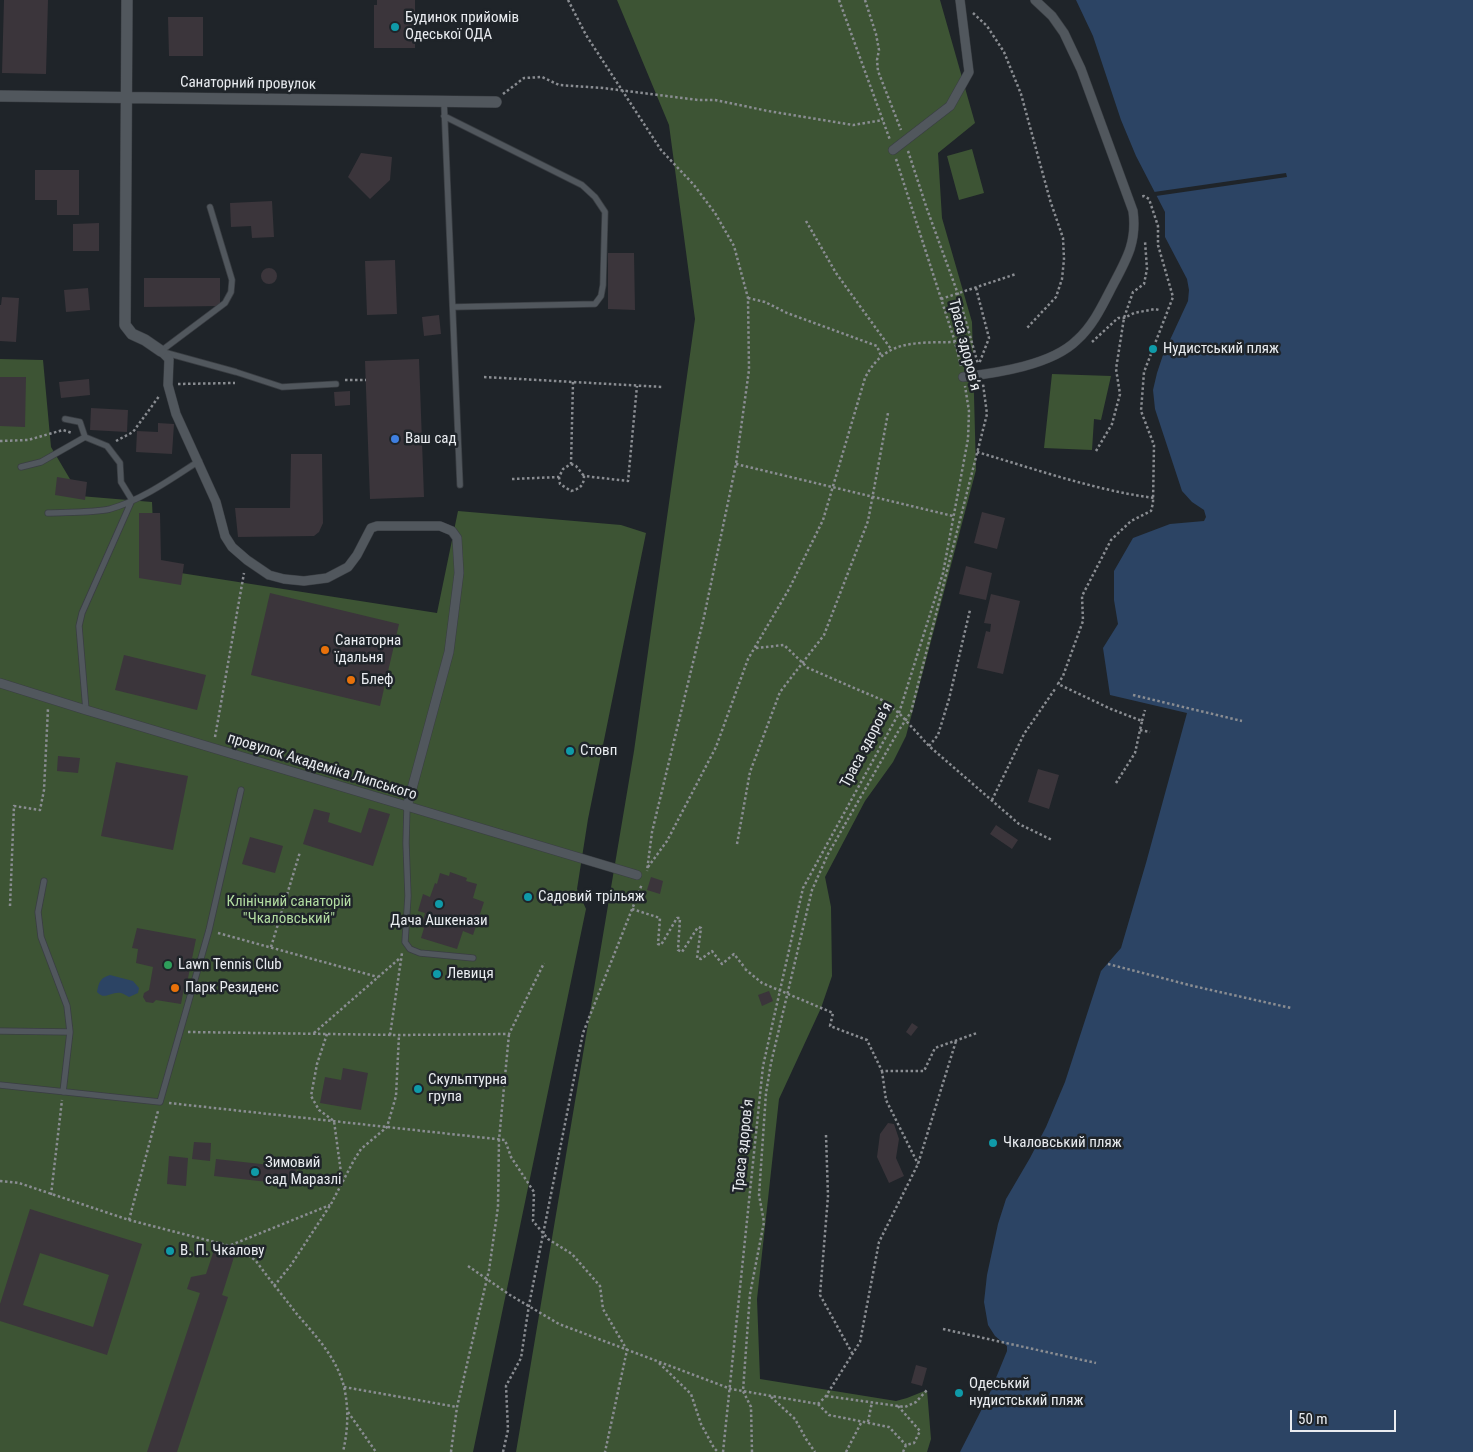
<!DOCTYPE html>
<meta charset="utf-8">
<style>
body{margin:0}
#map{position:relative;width:1473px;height:1452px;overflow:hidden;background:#1f2429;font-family:"Roboto Condensed",sans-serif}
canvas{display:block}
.scale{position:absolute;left:1290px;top:1410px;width:106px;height:22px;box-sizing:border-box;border:2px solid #e9ecf0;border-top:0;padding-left:6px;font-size:15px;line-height:18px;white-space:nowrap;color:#e9ecf0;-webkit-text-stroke:4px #1f2429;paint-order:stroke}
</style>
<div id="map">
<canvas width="1473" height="1452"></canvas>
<div class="scale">50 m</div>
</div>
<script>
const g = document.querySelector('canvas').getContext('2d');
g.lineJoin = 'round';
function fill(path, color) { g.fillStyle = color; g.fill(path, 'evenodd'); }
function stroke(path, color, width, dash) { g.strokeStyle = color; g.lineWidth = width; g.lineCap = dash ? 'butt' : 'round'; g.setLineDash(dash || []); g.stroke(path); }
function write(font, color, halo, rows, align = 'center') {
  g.font = font + ' "Roboto Condensed",sans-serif'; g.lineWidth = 5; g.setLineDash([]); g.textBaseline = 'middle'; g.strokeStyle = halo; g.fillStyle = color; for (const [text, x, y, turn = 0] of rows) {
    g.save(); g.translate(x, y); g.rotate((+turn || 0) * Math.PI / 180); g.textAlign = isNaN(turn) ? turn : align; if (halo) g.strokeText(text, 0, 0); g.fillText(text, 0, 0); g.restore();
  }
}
fill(new Path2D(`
 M617,0H940L975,123L938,153L942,218L972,322L976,470L906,736L893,762L865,801L825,877L831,907L832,976L821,1008L779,1099L757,1299L760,1379L896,1401L907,1398L927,1390L931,1439L927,1452H516L634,751L695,319L669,125Z
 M972,149L984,193L959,200L947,156Z
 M0,359L43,360L51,447L80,496L152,502L155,569L437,613L458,511L621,525L646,533L588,819L577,889L586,909L473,1452H0Z
 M1052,374L1111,376L1101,420L1094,419L1092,450L1044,448Z`), '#3d5434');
fill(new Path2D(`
 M1076,0H1473V1452H960L989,1395L1007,1351V1346L995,1336L988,1325L984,1302L987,1275L998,1224L1006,1199L1030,1158L1046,1127L1065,1082L1101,971L1121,948L1146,863L1187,713L1110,695L1103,648L1118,624L1114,600V571L1133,538L1170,524L1204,521L1206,517L1204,510L1192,502L1182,491L1155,409L1153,390L1157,373L1163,355L1188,301L1189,290L1187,279L1165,237V212L1136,156L1121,120L1093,36Z
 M110,975L133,981L139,988L138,993L129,997C126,995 124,994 121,993C111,991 105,1001 97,992C99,982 100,978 110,975Z`), '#2c4464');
fill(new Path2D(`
 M1286,173L1287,177L1156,196L1154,192Z`), '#1f2429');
fill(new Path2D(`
 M4,0H48L46,74L2,73Z
 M377,0H415V48H374V5H377Z
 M168,17H203V56H169Z
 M361,153L392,157L390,180L370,199L348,177Z
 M35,170H79V215H57V200H35Z
 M272,201L274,237L252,238L251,226L231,227L230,203Z
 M99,223V251H73V224Z
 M608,253H634L635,310L608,309Z
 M395,260L397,314L367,315L365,261Z
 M261 276a8 8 0 1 1 16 0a8 8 0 1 1-16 0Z
 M144,278H220V306L144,307Z
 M88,288L90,310L66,312L64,290Z
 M2,297L19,298L16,342L0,341V305H1Z
 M439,315L441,334L424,336L422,317Z
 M419,359L424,497L370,499L365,361Z
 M0,377H26L25,427L0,426Z
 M89,379L90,395L61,398L59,382Z
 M350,391V405L335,406L334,392Z
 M91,408L128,410L127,432L90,430Z
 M158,423L174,424L172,454L136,452L137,431L158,432Z
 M291,454H322L323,523L319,532L314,536L238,537L235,508H290Z
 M57,477L87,482L85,500L55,495Z
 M982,512L1005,518L997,549L974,543Z
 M139,513H160L161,560L184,564L181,585L139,578Z
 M966,566L992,573L986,600L959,594Z
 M270,593L399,624L380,706L251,675Z
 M991,594L1020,601L1003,674L977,668L986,631L990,632L991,624L984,623Z
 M124,655L206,675L197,710L115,690Z
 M58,756L80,758L78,773L57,771Z
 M116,762L188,776L173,850L101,836Z
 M1038,769L1059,775L1049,809L1028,802Z
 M369,808L390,814L373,866L303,844L314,809L330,813L328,822L361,833Z
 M996,825L1018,840L1012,849L990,834Z
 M250,837L283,846L275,873L242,864Z
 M450,872L467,878L466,881L477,884L473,898L484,902L473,935L463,931L457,949L421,938L424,928L421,927L425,913L418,911L423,894L430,897L435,883L437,884L440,873L449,876Z
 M651,877L663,881L660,894L647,890Z
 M137,928L196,939L186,988H184L181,1004L156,1000L153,1003L146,1002L143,997L144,993L149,990L153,967L136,963L138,949L132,948Z
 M769,991L773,1001L762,1006L758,995Z
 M912,1023L918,1027L911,1036L906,1032Z
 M343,1068L368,1073L361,1110L320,1103L325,1077L341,1080Z
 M888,1123L894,1124L899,1139L896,1158L904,1176L889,1183L877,1157L880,1134Z
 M194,1142L211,1143L210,1161L192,1159Z
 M169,1156L188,1158L186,1186L167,1184Z
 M216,1159L297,1168L295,1185L214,1176Z
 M30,1209L142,1244L107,1355L0,1321V1304ZM40,1253L109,1275L93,1327L23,1305Z
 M214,1250L234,1257L222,1295L228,1297L177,1452H147L200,1293L187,1289L191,1277L206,1274Z
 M916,1365L927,1368L922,1386L911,1383Z`), '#3b353b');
const service = new Path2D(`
 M444,102L460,485
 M444,116L582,185L595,197L605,212L603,285L601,296L595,304L453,307
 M161,351L225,303L231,292L232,280L210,207
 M163,352L236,372L282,387L336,384
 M65,419L80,422L85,437L107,446L120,463L121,482L132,500L82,613L79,626L86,710
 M21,467L41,462L85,437
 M48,513C66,512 93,513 110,509C142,500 171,479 199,461
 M407,807L406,843L408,896L405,942L410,949L420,953L473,958
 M44,881L38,912L41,937L67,1006L70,1032L63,1092
 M0,1031L70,1032
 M0,1085L160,1102L209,930L241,790`);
const pedestrian = new Path2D(`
 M893,150L950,106L969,72L960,0
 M161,351L169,359L168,385L176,414L216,502L225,536L232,547L247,560L269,575L284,579L304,581L327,578L348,567L357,555L371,528L377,526H440L452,531L457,538L459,573L449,652L407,807
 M963,377C997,373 1052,365 1077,340C1094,325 1104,302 1114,283C1128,257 1137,240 1133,211L1081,69L1064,33L1052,16L1035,0
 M0,683L86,710L637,875`);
const minor = new Path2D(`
 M127,0L125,325L132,334L145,340L161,351
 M0,96L496,102`);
stroke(service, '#3a3e43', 7);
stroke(pedestrian, '#3a3e43', 10);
stroke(minor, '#3a3e43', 12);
stroke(new Path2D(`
 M568,0L586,35L661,150L694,185L715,213L734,246L748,298L749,370L736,464L704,617L652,832L647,871
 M839,0L890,140
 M865,0L876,34L879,50L877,60L878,71L901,130
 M973,13L987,26L1004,52L1021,94L1050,200L1063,238L1064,259L1062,279L1056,297L1027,328
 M503,94L524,78L542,77L559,85L603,88L698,100H715L768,111L853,125L883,120
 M908,151L927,209L958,294L978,364
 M896,159L955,342L961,366
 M806,221L836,273L891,349
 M976,288L989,338L979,364
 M748,298L765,302L787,313L877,346L881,356
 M941,299L1016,274
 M1092,342L1118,318H1124L1134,313L1155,309L1159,310
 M484,377L663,387
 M345,380H366
 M178,384L235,383
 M0,441L28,440L63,430L72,433
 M116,441L133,432L160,395
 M1096,451L1112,424L1120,394L1116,369L1124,318L1133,292L1144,284L1147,269L1145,241
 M977,452C1035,469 1094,490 1154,498
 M571,464L576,466L584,476
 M736,464L953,516
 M559,477L560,484L571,491C580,489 584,485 584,476L628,481L637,386
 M512,479L559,477L563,469L571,464L573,382
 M756,648L784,645L808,668L882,700L899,713L929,746L1019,824L1052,840
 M1133,695L1242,721
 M1142,721L1145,710
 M1140,730L1150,732
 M215,737L244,573
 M929,746L938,735L949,699L970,610
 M1116,783L1135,753L1142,721L1111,709L1058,684L1063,676L1083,621L1082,596L1111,540L1131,521L1151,511L1153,503L1154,445L1141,411L1144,372L1173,297L1158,245V226L1149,199L1144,196L1140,197
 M992,800L1024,734L1055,689
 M737,844L750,772L780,692L824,635L868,521L888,413
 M648,867L667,841L716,747L748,659L789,589L823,520L865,378C885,339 915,343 955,342
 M10,906L14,806L40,810L44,790L48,708
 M632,909L660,918L658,944L661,945L677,918H680L678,950L682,952L698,927L701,928L697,958L701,959L712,951L722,964L734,954L745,968
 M218,933L378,977
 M271,947L300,852
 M1108,964L1193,986L1291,1008
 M745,969L762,983L833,1013L830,1026L867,1040L882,1071H924L935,1048L977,1033
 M188,1032L399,1035L509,1034L544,963
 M314,1033L400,958
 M327,1034L317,1064L311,1096L319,1110L334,1121L342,1180
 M390,1035L402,953
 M882,1071L886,1100L918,1164
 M169,1103L505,1140L511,1157L534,1192L533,1221L548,1239L572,1254L600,1286L603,1309L627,1350L605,1452
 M826,1135L828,1196L820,1295L852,1353
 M0,1181L19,1183L129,1220L230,1246L246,1253L256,1261C269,1279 283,1296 296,1313C315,1335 337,1358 344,1387C349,1409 348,1430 343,1452
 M51,1195L62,1100
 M129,1220L158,1111
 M231,1245L330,1205
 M468,1266L510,1295L559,1324L731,1389L818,1404L826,1396L860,1342L879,1242L918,1164L956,1041
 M274,1286L291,1265L331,1204L354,1160L361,1149L387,1127L396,1096L399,1035
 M943,1329L1096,1363
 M659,1363L691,1394L701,1424L714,1448L718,1452
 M344,1387L457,1407
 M826,1396L905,1407L916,1402L927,1390
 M771,1397L795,1419L806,1439L815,1452
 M818,1404L829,1415L889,1427L906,1445
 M898,1406L920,1431L914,1443L906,1445L903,1452
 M348,1412L376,1452
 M868,1422L872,1402
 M451,1452L457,1407L489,1270L498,1207L499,1140L509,1034
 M503,1452L508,1430L506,1386L521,1358L529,1305L583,1033L642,884
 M723,1452L763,1066L803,888L899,713L943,573L968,439L969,411L965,386
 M752,1452L751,1407L743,1391L750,1294L764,1222L759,1195L766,1093L771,1063L812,890L828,854L899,730L911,712L987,414L983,384
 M846,1452L862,1421`), '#8a8d92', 2.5, [2.5, 2.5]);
stroke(service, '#51575d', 5.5);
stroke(pedestrian, '#51575d', 9);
stroke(minor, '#51575d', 11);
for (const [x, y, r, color] of [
 [395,27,5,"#0f9aa8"],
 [1153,349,5,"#0f9aa8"],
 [395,439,5,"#3f7fe0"],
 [325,650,5,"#e8710a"],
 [351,680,5,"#e8710a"],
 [570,751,5,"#0f9aa8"],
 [528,897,5,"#0f9aa8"],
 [439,904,5,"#0f9aa8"],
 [168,965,5,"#2e9e5b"],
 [437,974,5,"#0f9aa8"],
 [175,988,5,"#e8710a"],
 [418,1089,5,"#0f9aa8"],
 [993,1143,5,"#0f9aa8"],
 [255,1172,5,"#0f9aa8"],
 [170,1251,5,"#0f9aa8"],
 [959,1393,5,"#0f9aa8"]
]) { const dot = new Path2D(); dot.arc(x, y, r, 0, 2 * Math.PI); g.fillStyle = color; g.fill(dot); stroke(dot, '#1f2429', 2); }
write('15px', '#e9ecf0', '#1f2429', [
 ["Будинок прийомів",405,18],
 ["Одеської ОДА",405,35],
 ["Нудистський пляж",1163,349],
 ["Ваш сад",405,439],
 ["Санаторна",335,641],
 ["їдальня",335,658],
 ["Блеф",361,680],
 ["Стовп",580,751],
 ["Садовий трільяж",538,897],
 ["Дача Ашкенази",439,921,"center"],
 ["Lawn Tennis Club",178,965],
 ["Левиця",447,974],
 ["Парк Резиденс",185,988],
 ["Скульптурна",428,1080],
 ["група",428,1097],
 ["Чкаловський пляж",1003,1143],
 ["Зимовий",265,1163],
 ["сад Маразлі",265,1180],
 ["В. П. Чкалову",180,1251],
 ["Одеський",969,1384],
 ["нудистський пляж",969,1401]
], 'left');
write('15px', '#e9ecf0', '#1f2429', [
 ["Санаторний провулок",248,84,1],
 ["Траса здоров’я",964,345,76],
 ["Траса здоров’я",867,745,-62],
 ["провулок Академіка Липського",322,767,17],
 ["Траса здоров’я",744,1146,-84]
]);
write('15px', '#b2dca1', '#1f2429', [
 ["Клінічний санаторій",289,902],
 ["\"Чкаловський\"",289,919]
]);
</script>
